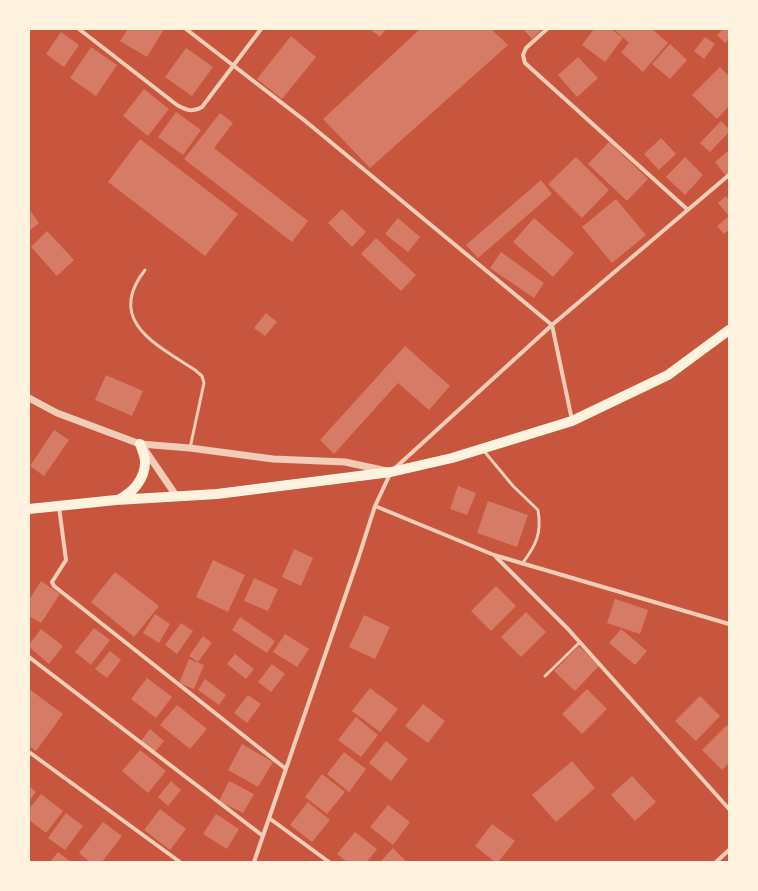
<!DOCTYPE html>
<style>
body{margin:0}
#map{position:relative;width:758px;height:891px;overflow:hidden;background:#c8553d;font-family:Karla,sans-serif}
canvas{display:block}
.frame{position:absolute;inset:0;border:30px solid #fff3e0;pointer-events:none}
</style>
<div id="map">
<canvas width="758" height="891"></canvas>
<div class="frame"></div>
</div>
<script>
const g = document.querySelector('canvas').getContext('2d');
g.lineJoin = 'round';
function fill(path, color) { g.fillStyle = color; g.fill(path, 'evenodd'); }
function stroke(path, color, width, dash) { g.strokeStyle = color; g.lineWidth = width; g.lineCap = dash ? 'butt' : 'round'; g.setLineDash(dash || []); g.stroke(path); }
fill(new Path2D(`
 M128,29H164L147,57L120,41Z
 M370,29H386L380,37Z
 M420,29H491L508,45L370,168L323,119Z
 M523,29H542L532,39Z
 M594,29H611L623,38L605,62L582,45Z
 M614,29H652L668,43L643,72L621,52L629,43Z
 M723,29H729V39L725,43L717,35Z
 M61,32L79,45L64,67L46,54Z
 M291,36L316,57L282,99L257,79Z
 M705,37L715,44L704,59L694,51Z
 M670,44L687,60L670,79L652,64Z
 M91,47L117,65L96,96L70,78Z
 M186,48L213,67L192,96L165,77Z
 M578,57L598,78L577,97L558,75Z
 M720,67L729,76V106L717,119L692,95Z
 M144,89L169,109L148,136L123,116Z
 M176,112L201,130L183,155L158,137Z
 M220,113L233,123L214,148L308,221L292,242L184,159Z
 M721,121L729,129V132L710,152L700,143Z
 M661,138L676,154L659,170L644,154Z
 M140,139L238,214L205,256L108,182Z
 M609,142L648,179L627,201L588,164Z
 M729,150V173L726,176L715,162Z
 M576,157L609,190L582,218L548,184Z
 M685,157L703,175L685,195L666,177Z
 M541,180L552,194L478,258L466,245Z
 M726,196L729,200V230L724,234L717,226L729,216L718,203Z
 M616,199L646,235L612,263L582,227Z
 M29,209L39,223L29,231Z
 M342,209L366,232L352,247L328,223Z
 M398,218L420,237L408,252L385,234Z
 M534,218L574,253L553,277L513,242Z
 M47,231L74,260L57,276L31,247Z
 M376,238L416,275L401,291L361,254Z
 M501,252L544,283L534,298L490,268Z
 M266,313L277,322L265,336L254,328Z
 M405,346L450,386L429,410L398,383L334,454L320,440Z
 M106,375L143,391L132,416L95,400Z
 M54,430L69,440L44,476L30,466Z
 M458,486L476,493L467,515L450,509Z
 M488,501L528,515L517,547L477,533Z
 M294,549L313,558L301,586L282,577Z
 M213,560L245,575L228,612L196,597Z
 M115,572L159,606L134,637L91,602Z
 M254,578L278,589L268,611L244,601Z
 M41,581L60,594L41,623L29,616V600Z
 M496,586L516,606L491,631L471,611Z
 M615,599L648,610L640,634L607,623Z
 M526,612L546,632L521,657L501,637Z
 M155,614L170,624L159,643L143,633Z
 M364,615L390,627L375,659L349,647Z
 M240,617L275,641L267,653L232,630Z
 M181,623L193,631L177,654L165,645Z
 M94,628L110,640L91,665L75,652Z
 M41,629L63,646L49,664L29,647V645Z
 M621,629L647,651L635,665L609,643Z
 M285,634L309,649L297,667L273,652Z
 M203,636L212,643L198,662L189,656Z
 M579,646L599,666L575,691L554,671Z
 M110,651L121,660L107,678L95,669Z
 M235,654L254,669L246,679L227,664Z
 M189,659L204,665L194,689L179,683Z
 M272,664L285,674L271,692L258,682Z
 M147,678L172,697L156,718L131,699Z
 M205,679L226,695L219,705L198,690Z
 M370,688L398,709L380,732L352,711Z
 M29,689L63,714L36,751L29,746Z
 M587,689L607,709L582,734L562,714Z
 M248,695L261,704L247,723L234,713Z
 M700,696L720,716L696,741L675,721Z
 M423,704L445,721L428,743L405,726Z
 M177,705L207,729L190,749L160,725Z
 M356,717L378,735L361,757L338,740Z
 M727,725L729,727V763L722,770L702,750Z
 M150,729L164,741L155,752L141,741Z
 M386,741L408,759L391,781L369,763Z
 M242,744L273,762L258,787L228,770Z
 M140,750L166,771L148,793L122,771Z
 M344,752L366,769L349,792L327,774Z
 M572,761L595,788L556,822L532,795Z
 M322,774L345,792L327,814L305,797Z
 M632,776L656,802L635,821L611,795Z
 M171,781L181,790L168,806L158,797Z
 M229,781L254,794L243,813L219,801Z
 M29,786L36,792L29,801Z
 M41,794L63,811L46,833L29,820V809Z
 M308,802L330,820L312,842L290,825Z
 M388,805L410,822L393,845L370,827Z
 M160,809L186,829L170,850L144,830Z
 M66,813L83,826L65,850L48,838Z
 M216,814L239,829L227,849L203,834Z
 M103,822L122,836L102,862H90L79,853Z
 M492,824L515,841L498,862H495L475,846Z
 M355,832L377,849L367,862H347L337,854Z
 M393,848L407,862H380Z
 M58,852L71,862H50Z`), '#d67c66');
stroke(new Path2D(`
 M145,270C105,321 157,345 195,370L202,376L204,383L190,448
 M484,451L513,486L538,510C542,534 536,545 522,564
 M545,676L580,642`), '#f1ccb7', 3);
stroke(new Path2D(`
 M79,29L177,105C186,110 193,113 202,107L261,29
 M186,29L304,120L552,325L572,420
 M547,29L526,48L523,55L525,63L688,210
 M394,469L552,325L729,175
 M375,506L494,555L729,624
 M59,507L66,560L52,582L54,586L286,769
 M496,557L568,629L729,809
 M29,657L263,836
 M29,752L180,862
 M269,818L329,862
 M254,862L359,556L375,506L390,474
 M716,862L729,850`), '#f1ccb7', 4);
stroke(new Path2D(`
 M29,398L57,413L140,444L190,448L273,459L345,462L387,471
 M145,450L177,497`), '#f1ccb7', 7);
stroke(new Path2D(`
 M118,500C132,493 145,480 145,462C145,457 142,449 140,444
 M29,509L116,500L217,494L391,472L452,458L572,421L668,375L729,330`), '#fff3e0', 10);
</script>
